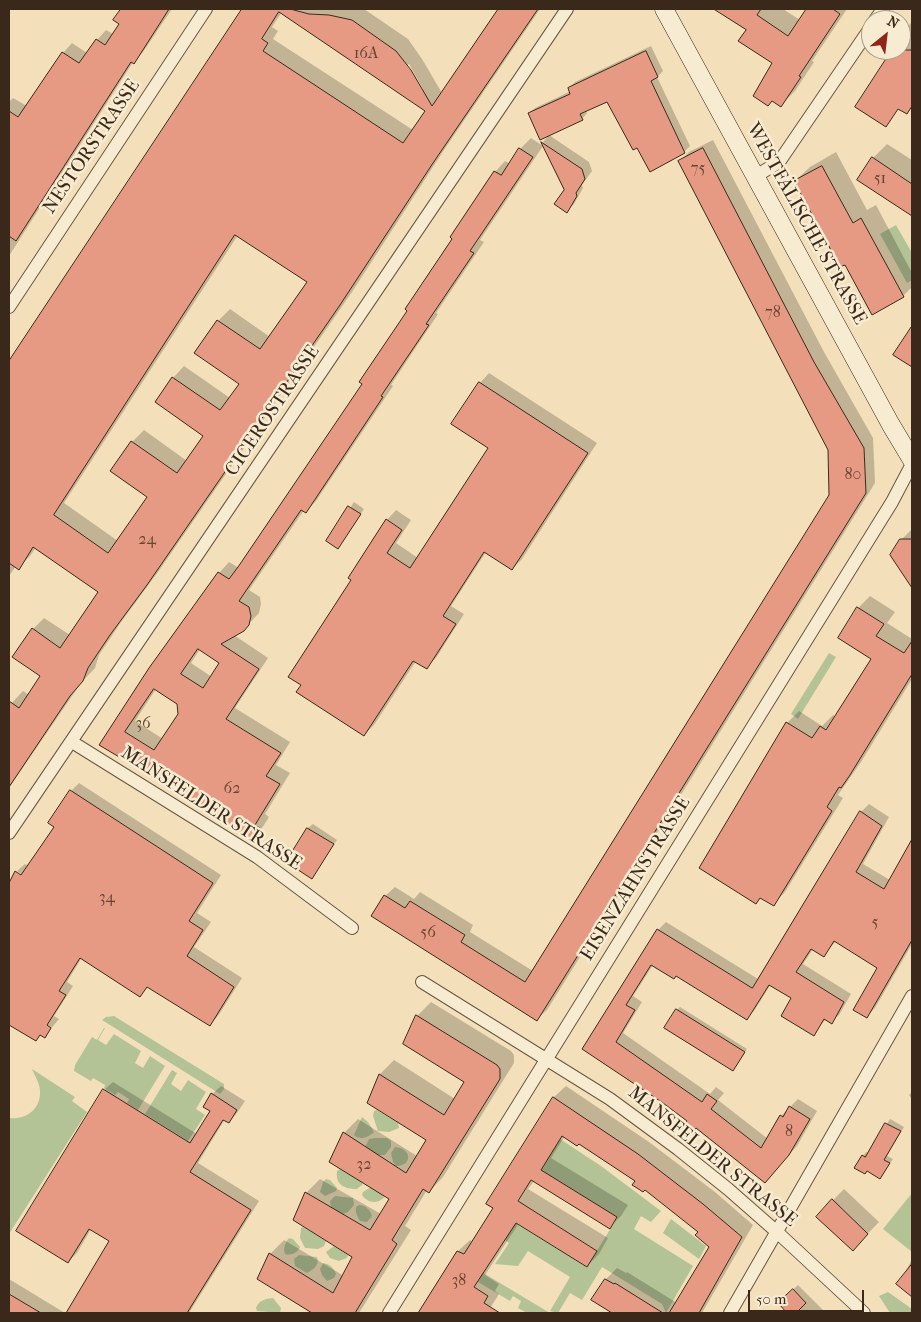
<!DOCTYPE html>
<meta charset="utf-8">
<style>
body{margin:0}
#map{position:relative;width:921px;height:1322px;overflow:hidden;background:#f3e0ba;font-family:"IM FELL French Canon",serif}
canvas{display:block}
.frame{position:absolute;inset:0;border:10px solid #3a291a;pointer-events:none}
.north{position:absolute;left:861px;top:10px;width:50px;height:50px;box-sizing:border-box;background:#f7ebd2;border:1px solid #ab9d88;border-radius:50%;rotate:29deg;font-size:14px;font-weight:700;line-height:20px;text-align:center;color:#3a291a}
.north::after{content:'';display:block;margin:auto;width:18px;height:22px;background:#8f2418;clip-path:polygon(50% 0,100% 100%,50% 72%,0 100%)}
.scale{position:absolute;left:748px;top:1290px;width:116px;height:22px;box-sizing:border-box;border:2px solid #3a291a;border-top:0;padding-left:6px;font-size:15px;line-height:18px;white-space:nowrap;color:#3a291a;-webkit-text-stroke:4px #f7ebd2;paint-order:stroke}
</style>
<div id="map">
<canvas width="921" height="1322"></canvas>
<div class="frame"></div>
<div class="north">N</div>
<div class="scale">50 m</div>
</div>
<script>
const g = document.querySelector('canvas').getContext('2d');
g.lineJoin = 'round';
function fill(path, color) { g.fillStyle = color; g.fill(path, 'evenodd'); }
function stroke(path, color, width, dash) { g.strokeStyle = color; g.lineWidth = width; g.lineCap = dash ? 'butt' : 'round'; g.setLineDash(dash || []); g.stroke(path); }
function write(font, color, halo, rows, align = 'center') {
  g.font = font + ' "IM FELL French Canon",serif'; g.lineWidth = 5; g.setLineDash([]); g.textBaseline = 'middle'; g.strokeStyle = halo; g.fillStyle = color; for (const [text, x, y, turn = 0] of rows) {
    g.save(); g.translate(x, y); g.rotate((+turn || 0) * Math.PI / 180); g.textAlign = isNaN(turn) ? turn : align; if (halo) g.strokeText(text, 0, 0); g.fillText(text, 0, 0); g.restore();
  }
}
fill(new Path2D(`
 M896,225L912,253V280L907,283L880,234Z
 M829,653L836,657L798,719L791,714Z
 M114,1016L224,1084V1089L220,1094L102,1020L106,1017Z
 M104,1028H105L98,1040L106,1045L114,1034L141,1051L135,1063L143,1068L150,1056L165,1066L138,1110L127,1103L129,1099L118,1092L115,1095L104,1088L105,1085L93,1078L91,1081L74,1071L75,1065L92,1037L97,1040Z
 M32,1069L75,1097L72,1101L87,1112L9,1234V1118C25,1120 41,1110 40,1091C40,1084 35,1076 32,1069Z
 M172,1070L177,1073L171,1084L181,1091L188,1080L206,1092L196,1109L205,1115L188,1141L145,1114Z
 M377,1110L398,1123L399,1128L389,1132L378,1131L373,1116L374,1111Z
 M362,1117L368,1122L374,1132C369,1137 360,1141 354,1135Z
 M375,1138H387L391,1141V1147L385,1155H378L365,1147L369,1139Z
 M560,1139L601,1166L661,1211L651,1222L641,1216L634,1229L693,1266L666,1313L662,1304L602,1267L582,1300L570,1293L558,1313L550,1311L570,1277L528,1251L518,1266L495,1264L509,1243L505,1240L515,1223L587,1267L617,1218L541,1170Z
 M395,1147C412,1148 413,1166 396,1166L393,1162L391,1153Z
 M340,1169L363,1182L362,1185L357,1189C345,1189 335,1185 337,1171Z
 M326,1179L330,1180L337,1188L336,1191L325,1196L320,1192L323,1182Z
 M371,1187L385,1196C379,1205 367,1203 362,1195L363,1192Z
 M912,1193V1252L883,1229Z
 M335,1196L353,1198L354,1205L348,1212L343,1214L331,1207L330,1201Z
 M359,1205C365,1205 370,1209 372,1216L367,1222L360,1221C357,1216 355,1212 356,1207Z
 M671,1219L706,1246L699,1259L663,1233Z
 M303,1227L326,1241L324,1246L318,1249L305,1248L300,1238L301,1228Z
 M289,1238L293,1239L300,1247C298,1253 290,1256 285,1254C283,1249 285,1242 289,1238Z
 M334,1246L348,1255L347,1258L339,1261L330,1258L326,1252Z
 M299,1255L317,1257C320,1265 313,1270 307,1273L295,1266L294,1259Z
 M323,1263C330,1264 334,1268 336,1274L334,1278L327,1281L322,1275L320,1269Z
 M480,1271L550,1313H527L518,1308L521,1301L513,1296L510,1301L478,1282L480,1279L477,1277Z
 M888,1292L912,1309V1313H890L879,1296Z
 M273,1298L281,1308L280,1313L257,1311L256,1308C259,1300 265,1299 273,1298Z`), '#b4c395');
fill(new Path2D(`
 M133,9H172L143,52L133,62L9,256V102L13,98L27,106L63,53L72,43L87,53L97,40L106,30L113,34L125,17Z
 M243,9H364L408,39L422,59L442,93L499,9H540L444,150L352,292L158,572L121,622L99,655L95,668L81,683L9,788V706L23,691L29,695L42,676L33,629L44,618L70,635L100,591L36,547L30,556L18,568L16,566L9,576V363ZM282,12L427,111L413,130L273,39L278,31L272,27ZM409,64L423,89H420L406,66ZM238,235L308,281L270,337L230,309L218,321L196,353L240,383L230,398L184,366L173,378L205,436L187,461L144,430L132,442L149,497L118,541L64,503Z
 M716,9H783L800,20L807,10L805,9H847L812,61L814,62L795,91L781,105L774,63L747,29Z
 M912,21V106L909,111L893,50H901V38Z
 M651,46L663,71L657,77L690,146L684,152L651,170L607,100L586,110L587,113L582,119L529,114L535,108L571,91L569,88L575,82Z
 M549,135L589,162L592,171L582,185L583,188L574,204L567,211L566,190L543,142Z
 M531,138L543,146L480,240L484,242L436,313L438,314L391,385L393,386L316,501L305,512L304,510L249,590L260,597L261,604L259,613L243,630L234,635L268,658L235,708L290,742L276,765L290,773L265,814L269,817L262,828L251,838L221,818L100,745L219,573L229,562L239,568L364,383L495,172L505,161L510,164L520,149ZM200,649L221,663L212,677L191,663ZM156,689L178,703L180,714L163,739L135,721Z
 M713,140L824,352L873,438L875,483L547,1010L537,1019L385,896L395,887L414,899L420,892L473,925L470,932L533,971L830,495V450L679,162L689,152Z
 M887,144L912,160V215L858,180L873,158Z
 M836,152L867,210L876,205L912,273V287L903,296L845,263L795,181L810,167Z
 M489,373L597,443L522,559L512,569L486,552L451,606L464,614L436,658L426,667L416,661L374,725L364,735L302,684L352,579L387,520L396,510L411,520L396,543L418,558L490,447L480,383Z
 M354,502L364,509L338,547L328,541Z
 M912,529V575L907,578L901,540Z
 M870,596L895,612L887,623L912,639V679L861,762L838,795L843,798L785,892L773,904L761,897L756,902L787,723L799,711L822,726L833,715L836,717L872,658L858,608Z
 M79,783L221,875L197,913L211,922L194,947L242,978L218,1016L210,1025L149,986L140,995L82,957L67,982L73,986L54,1016L59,1019L45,1036L41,1034L36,1040L9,1023V886L17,872V874L27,878L17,871L25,864L29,866L56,826L71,791Z
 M869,804L889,817L863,864L890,880L912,843V944L875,1008L867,1016L878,968L836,941L824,955L813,949L803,964L851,994L839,1015L831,1022L826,1019L813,1034L793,998L771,984L754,1011L746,1019L676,975L653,965L633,996L642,1002L623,1033L710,1094L716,1087L724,1093L718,1100L768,1139L781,1116L798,1099L817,1111L797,1146L765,1182L653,1094L584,1049L658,930L666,922L758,979L861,812Z
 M313,824L337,840L312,877L288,862L308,828Z
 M431,1002L511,1051L514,1055V1063L443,1177L429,1192L427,1190L405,1226L411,1230L359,1313H315L258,1279L270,1254L284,1240L344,1276L354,1257L306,1193L320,1179L381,1214L391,1198L344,1133L358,1119L417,1156L427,1139L368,1102L380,1074L394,1060L455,1099L466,1081L417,1016Z
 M680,1007L747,1049L736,1066L677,1010Z
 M113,1082L197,1134L212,1110V1094L221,1086L245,1101L237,1113L229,1122L225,1119L198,1163L259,1201L189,1313H116L110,1309L107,1313H67L111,1241L91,1229L77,1253L68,1262L104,1090Z
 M566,1086L649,1142L715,1192L753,1225L702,1313H614L592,1300L606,1279L617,1268L626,1273L627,1272L677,1303L710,1247L700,1232L636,1181L579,1142L565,1136L551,1158L628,1205L621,1216L609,1228L534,1181L528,1189L608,1238L599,1254L587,1266L519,1223L485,1275L499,1284L495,1291L499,1294L487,1313H420L458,1251L470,1240L473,1242L494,1208L487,1204L554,1097Z
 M912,1092V1100L909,1095Z
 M890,1119L904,1127L887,1156L893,1159L880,1178L867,1170L863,1156L866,1152L868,1153Z
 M844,1189L879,1222L853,1249L833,1200Z
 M912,1259V1295L898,1284L903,1277Z
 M9,1279L65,1313H9Z
 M798,1285L826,1313H789L779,1303Z`), '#0003');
const building = new Path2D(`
 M121,9H169L134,64L131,62L16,241L9,236V111L18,117L62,52L79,63L96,39L105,45L119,24L113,20Z
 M242,9H290L309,14L329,15L352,20L396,51L411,70L432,106L498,9H538L433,163L340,305L147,585L110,635L88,668L83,681L70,696L9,787V701L19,708L40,676L12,657L32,628L60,648L98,592L33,547L19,570L9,563V361ZM279,12L425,111L403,143L263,51L268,43L262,39ZM235,235L307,282L260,349L217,320L194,353L239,384L220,410L172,377L155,402L203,436L177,473L131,441L110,471L147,497L108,553L54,515Z
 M714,9H761L757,15L788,36L806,9H833L840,14L799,76L801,77L781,107L772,101L768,106L753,96L772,63L738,41L746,30Z
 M892,50H912V106L907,114L898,109L886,127L855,107Z
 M646,51L658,77L651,81L685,153L650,172L637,148L633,150L607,102L580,114L583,120L540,140L528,113L570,94L568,88Z
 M541,142L582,169L585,179L576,193L577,196L567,213L554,204L564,190Z
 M519,148L533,157L470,251L474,253L426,324L429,325L381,396L383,397L306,513L301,510L239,601L249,607L251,616L249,625L244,631L221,644L259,669L226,719L281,753L266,776L280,784L255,825L260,828L252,840L168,786L99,745L149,668L218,572L229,579L238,567L362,384L359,382L407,311L405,309L452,239L450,237L494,171L501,175ZM198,649L219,663L203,688L181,674ZM154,689L177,704L178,714L154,750L125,732Z
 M703,148L814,362L864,448L866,493L537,1021L371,916L384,895L405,908L410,901L465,935L461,942L525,982L829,495L828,450L678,161Z
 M872,157L912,184V216L857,180Z
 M822,166L853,223L861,218L904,297L872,315L845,265L840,267L794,181Z
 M912,326V367L893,355Z
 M479,382L588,453L512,570L484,552L443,616L456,624L427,669L413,661L364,736L296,692L301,685L288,677L351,580L348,578L386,519L402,530L387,553L410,568L488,448L451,424Z
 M348,506L361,514L338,549L326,541Z
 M900,539H912V588L890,555Z
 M857,607L884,624L876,636L904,653L912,641V674L850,775L841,788L839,787L827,807L832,811L774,906L760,898L756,904L699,868L786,722L812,738L820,726L826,730L871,659L838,638Z
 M70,790L213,883L189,921L203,930L187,956L234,987L210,1026L147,987L140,997L80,958L59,991L66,995L47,1025L51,1028L45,1038L40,1035L36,1041L9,1025V883L15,871L21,875L54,827L48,823Z
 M860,811L882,826L856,872L884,889L912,839V940L867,1018L853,1010L877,968L834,941L824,957L811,949L796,972L844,1002L832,1024L824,1019L814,1036L781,1016L791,998L769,985L747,1020L676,976L674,979L651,965L626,1005L635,1010L616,1042L702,1102L707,1094L717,1101L711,1109L761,1148L780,1115L783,1117L789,1106L810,1119L789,1155L765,1183L696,1128L692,1134L683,1127L687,1121L663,1103L582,1049L657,929L752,988Z
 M307,828L334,844L312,879L286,862Z
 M676,1009L745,1052L733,1071L664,1028Z
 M416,1015L497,1065L500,1069V1079L429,1193L423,1189L392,1240L397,1244L355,1313H312L257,1279L269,1253L333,1293L352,1257L293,1220L305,1192L370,1230L389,1199L329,1162L343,1132L406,1173L426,1140L367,1103L379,1074L444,1115L464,1082L403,1044Z
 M103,1089L190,1143L210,1111L203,1107L211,1093L237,1110L229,1123L223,1120L190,1172L251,1210L187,1313H66L109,1241L89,1229L68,1263L16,1231Z
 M553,1097L638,1154L703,1204L742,1237L699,1313H669L709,1247L695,1235L698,1232L645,1190L643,1192L637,1188L632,1185L635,1181L579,1144L577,1146L562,1136L541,1170L617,1217L610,1229L531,1180L518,1201L597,1251L587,1267L516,1223L474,1287L488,1296L484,1303L500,1313H418L457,1251L464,1254L493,1208L486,1204Z
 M885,1123L901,1131L884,1160L890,1163L880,1179L867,1171L865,1174L854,1168L862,1155L865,1157Z
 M832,1199L868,1234L853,1251L816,1217Z
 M912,1264V1297L896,1284Z
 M605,1279L614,1284L615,1283L663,1313H612L591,1300Z
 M793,1289L806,1303L796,1313H787L778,1303Z
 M9,1294L41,1313H9Z`);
fill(building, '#e79a83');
stroke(building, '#3a291a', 1);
const street = new Path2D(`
 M875,20L883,9
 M756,176L779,162L871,27
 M9,307L206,9
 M72,742L257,857L352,928
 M9,833L567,9
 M422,982L610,1099L678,1149L728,1189L777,1232L864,1313
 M389,1313L892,502L912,464
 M730,1313L912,996`);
const secondary = new Path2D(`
 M664,9L891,425L912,460`);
stroke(street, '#685742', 14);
stroke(secondary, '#3a291a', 19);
stroke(street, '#f7ebd2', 12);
stroke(secondary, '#f7ebd2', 18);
write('16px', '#654534', null, [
 ["16A",366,54],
 ["75",698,169],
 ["51",880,179],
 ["78",773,313],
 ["80",853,475],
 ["24",147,540],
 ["36",143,724],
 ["62",232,789],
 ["34",107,898],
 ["5",875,923],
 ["56",428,933],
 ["8",789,1132],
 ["32",364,1165],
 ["38",459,1281]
]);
write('19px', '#3a291a', '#f7ebd2', [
 ["NESTORSTRASSE",92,147,-56],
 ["WESTFÄLISCHE STRASSE",806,224,61],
 ["CICEROSTRASSE",273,411,-56],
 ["MANSFELDER STRASSE",211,809,33],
 ["EISENZAHNSTRASSE",636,879,-58],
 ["MANSFELDER STRASSE",712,1157,39]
]);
</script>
